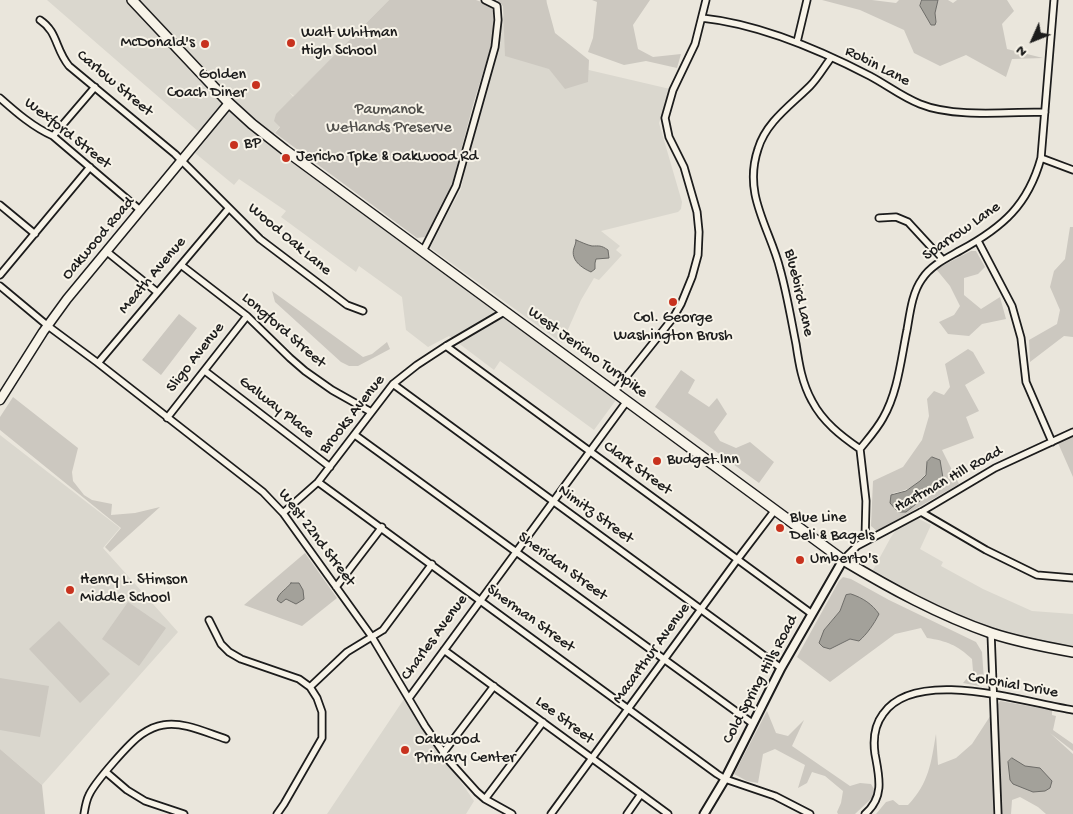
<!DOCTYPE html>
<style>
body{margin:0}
#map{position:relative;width:1073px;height:814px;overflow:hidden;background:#eae6dc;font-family:"Gochi Hand",sans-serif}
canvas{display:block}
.north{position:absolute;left:1008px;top:15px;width:50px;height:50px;-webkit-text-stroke:4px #f7f3e8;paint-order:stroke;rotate:226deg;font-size:14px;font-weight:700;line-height:20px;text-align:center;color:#1c1c1c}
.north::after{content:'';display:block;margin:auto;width:18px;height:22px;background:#1c1c1c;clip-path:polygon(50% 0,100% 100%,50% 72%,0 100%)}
</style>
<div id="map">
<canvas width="1073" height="814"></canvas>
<div class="north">N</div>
</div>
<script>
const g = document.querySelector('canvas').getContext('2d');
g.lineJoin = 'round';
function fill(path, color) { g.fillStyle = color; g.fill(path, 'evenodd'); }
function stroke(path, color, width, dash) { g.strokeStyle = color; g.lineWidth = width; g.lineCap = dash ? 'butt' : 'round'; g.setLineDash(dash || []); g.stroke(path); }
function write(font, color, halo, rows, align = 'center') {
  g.font = font + ' "Gochi Hand",sans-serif'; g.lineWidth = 4; g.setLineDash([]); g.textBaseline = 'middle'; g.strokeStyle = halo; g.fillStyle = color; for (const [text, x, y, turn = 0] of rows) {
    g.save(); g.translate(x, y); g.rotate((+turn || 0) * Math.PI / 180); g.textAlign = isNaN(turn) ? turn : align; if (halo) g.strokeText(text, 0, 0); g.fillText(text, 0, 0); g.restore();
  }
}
fill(new Path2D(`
 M47,0H389L294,96L289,92L299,103L266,143L616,400L594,430L500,361L494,370L449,336L428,347L406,330L402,297L359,266L356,272L281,217L286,211L239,179L234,185L195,153L207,139Z
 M515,0H547L537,44L546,60L670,89L659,123L682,202L681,209L678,212L601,231L620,246L616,250L622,255L599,280L594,278L581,300L562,343L429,247L461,189L478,105L501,20Z
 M0,435L120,528L103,548L178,632L42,785L0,749Z
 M917,518L931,525L920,549L943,562L941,566L983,589L1032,611L1073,614V646L1040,642L976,623L926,600L873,570L891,537L896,530Z
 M404,699L474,801L466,814H327Z`), '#dad7ce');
fill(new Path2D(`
 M389,0H476L490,5L493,11L494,37L473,105L453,181L440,212L425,237L417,238L275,133L280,127L274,121L276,114Z
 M497,0H546L555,33L589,60L588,82L565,89L549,69L505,56L503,6Z
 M592,0H650L633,25L638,49L653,57L681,54L677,68L646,61L624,65L588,52L593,38L597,2Z
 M822,0H872L896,3L899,0H922L921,6L931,25L936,22L935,13L938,0H948L953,3L957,0H1007L1014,11L1002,24L1007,49L1043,58L1012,59L1006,77L966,55L940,66L914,53L904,30L860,10Z
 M1070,227H1073V337L1064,336L1030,362L1029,340L1057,324L1060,310L1050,287L1054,271L1065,259Z
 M971,251H976L985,267L978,274L964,278V295L981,309L1000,297L1006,319L982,324L969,336L948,334L939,322L954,315L960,306L950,286L936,269Z
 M272,291L363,357L372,354L387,342L390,349L358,366H349L341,362L275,302Z
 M179,314L197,328L161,375L142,360Z
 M968,349L973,352L985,373L965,385L979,411L966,417L974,438L942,450L959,484L877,531L871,526L873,481L903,467L922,440L929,416L927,399L934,391L944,395L950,387L945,364ZM941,466L943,478L940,485L906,512L893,493C907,491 926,483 927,467Z
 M681,370L695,380L688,393L709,407L717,398L727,414L714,432L720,441L736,448L750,442L774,462L759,483L655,407Z
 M13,397L78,448L72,472L73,481L84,495L92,500L112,504L111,515L135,513L160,507L110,552L105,547L121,528L0,430V417Z
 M1073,435V477L1058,443Z
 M305,553L337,598L302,626L244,605Z
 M843,577L851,579L889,600L976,642L982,652L984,680L979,686L963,683L973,671L972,659C957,645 947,641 927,638L921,628L895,634L830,682L797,657L839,581ZM846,595C860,596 872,603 879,614C874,624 867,633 859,641L850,639L830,649L823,647L824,630L840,611Z
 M128,602L166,628L139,666L102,639Z
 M59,621L110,674L80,703L29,649Z
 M0,678L49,686L40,737L0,730Z
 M1000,701L1052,710V715L1056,716L1053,730L1073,744V751L1050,733L1073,754V814H1046L1038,807L1020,797L1012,800L1011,814H876L886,802L893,800L899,805H908C929,783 931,763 936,734L938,765L956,758L972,744Z
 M767,711L776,733L788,736L804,720L792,746L850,786L860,783L871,784L874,789L872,798L855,814H838L837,812L841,803L843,791L825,776L812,772L807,783L798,788L805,765L775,749L763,754L758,783L747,781L734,774Z
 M0,749L42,785L45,814H0Z`), '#ccc8c0');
const water = new Path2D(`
 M922,0H938L935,13L936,22L935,25H931L920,6Z
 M576,240C581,242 587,245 592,246C599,246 601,245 608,250L609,258L596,259L595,263V269L591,272C582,268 570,260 574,248C575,245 576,243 576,240Z
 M932,457L940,460L943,478L940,485L906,512H898L890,503L891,495L906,491L920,481L926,475L927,462Z
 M291,583H299L303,590L304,599L296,604L286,599L281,603L277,600C279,592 287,589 291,583Z
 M851,594C863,598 872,604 879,614C874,624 867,634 859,641L850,639L830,649L823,647L819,643L824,630L840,611L846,595Z
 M1012,758L1025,766L1040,768L1052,781L1050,788L1045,791L1033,792L1013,784L1010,780L1008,762Z`);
fill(water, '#a3a19a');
stroke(water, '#6d6c68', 1);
const minor = new Path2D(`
 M702,18C759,24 820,50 870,76C887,85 902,97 920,104C954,118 1008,112 1045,112
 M40,20C58,32 55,49 69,66L175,154L260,239L347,305L363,311
 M797,42L807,0
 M831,58C824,67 818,78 810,86C791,105 766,122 758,149C753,164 752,178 755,194C760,220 774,244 780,269C787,294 791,319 796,344C799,364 802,383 812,401C823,422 841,436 860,449L866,501L865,541
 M0,98C17,113 33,127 53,136L140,210
 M53,136L95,87
 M1041,158L1073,170
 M0,205L35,234
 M879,218L896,217L908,222L943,260
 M978,241L1012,306L1021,338L1026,382L1052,442
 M106,251L157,292
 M423,251L456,186L495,47L498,20L497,6L485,0
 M181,265L247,316L290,358L305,371L332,390L371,412
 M0,275L90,167
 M0,286L48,326L98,363L249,481L263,492L283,513L372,637L425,726L450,762L477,792L485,799L512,814
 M446,346L812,614
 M98,363L229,208
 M205,371L330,467
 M393,384L781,668
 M614,392L673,318L681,304L692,277L698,255L699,232L697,212L684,167L669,137L665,118L673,90L695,44L706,0
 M167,418L247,316
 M355,435L752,723
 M860,449C868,439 877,429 883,418C898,392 901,359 907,330C910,313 912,293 922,279C931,265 947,258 961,250C1003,227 1028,205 1041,158L1054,0
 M318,482L717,774L725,779L775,796L810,814
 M921,512L986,550L1037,575L1073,578
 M283,513L318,482L393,384L417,365L446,346L504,312
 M843,560L857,546L921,512L995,468L1073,432
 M336,587L382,527
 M209,620L221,644L229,652L241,659L299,679L310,687L317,698L322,712V738L284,804L277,814
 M991,633L998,814
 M444,650L668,814
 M310,687L347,652L383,630L432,564
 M409,698L627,401
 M443,753L494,686
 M106,772L127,790L145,801L184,814
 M485,799L543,722
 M84,814C85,808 86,801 89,795C95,782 130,742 142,734C148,730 156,726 163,725C183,721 207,733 226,739
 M551,814L737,560L775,510
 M627,814L641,794
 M865,814C885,797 879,776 875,754C873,740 874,726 883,714C916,666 1026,703 1073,710`);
const tertiary = new Path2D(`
 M704,814L725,779L781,668L843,560`);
const secondary = new Path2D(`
 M0,400L43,332L67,299L229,103`);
const primary = new Path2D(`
 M132,0L229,103L252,124L285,150L843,560C890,588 939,615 991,633C1018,642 1045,647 1073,652`);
stroke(minor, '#1c1c1c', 9);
stroke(tertiary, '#1c1c1c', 11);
stroke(secondary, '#1c1c1c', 11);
stroke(primary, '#1c1c1c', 12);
stroke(minor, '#f7f3e8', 5.5);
stroke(tertiary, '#f7f3e8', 7);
stroke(secondary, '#f7f3e8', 8);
stroke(primary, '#f7f3e8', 9);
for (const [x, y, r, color] of [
 [291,43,5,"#c8321e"],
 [205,44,5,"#c8321e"],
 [256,85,5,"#c8321e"],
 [234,145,5,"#c8321e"],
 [286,158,5,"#c8321e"],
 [673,302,5,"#c8321e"],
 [657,461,5,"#c8321e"],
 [780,528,5,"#c8321e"],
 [800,560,5,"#c8321e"],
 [70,590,5,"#c8321e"],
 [405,750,5,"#c8321e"]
]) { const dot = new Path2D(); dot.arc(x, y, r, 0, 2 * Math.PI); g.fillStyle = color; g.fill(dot); stroke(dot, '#f7f3e8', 2); }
write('16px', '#1c1c1c', '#f7f3e8', [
 ["Walt Whitman",301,34],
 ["High School",301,52],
 ["McDonald's",195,44,"right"],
 ["Golden",246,76,"right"],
 ["Coach Diner",246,94,"right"],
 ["BP",244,145],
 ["Jericho Tpke & Oakwood Rd",296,158],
 ["Col. George",673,319,"center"],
 ["Washington Brush",673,337,"center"],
 ["Budget Inn",667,461],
 ["Blue Line",790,519],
 ["Deli & Bagels",790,537],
 ["Umberto's",810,560],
 ["Henry L. Stimson",80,581],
 ["Middle School",80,599],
 ["Oakwood",415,741],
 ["Primary Center",415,759]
], 'left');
write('16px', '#1c1c1c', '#f7f3e8', [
 ["Robin Lane",877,67,27],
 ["Carlow Street",114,84,40],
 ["Wexford Street",67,134,38],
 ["Sparrow Lane",962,232,-35],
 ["Oakwood Road",99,239,-50],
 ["Wood Oak Lane",289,240,40],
 ["Meath Avenue",153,276,-50],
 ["Bluebird Lane",798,293,77],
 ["Longford Street",283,331,41],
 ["West Jericho Turnpike",587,353,36],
 ["Sligo Avenue",196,358,-52],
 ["Galway Place",276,408,38],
 ["Brooks Avenue",353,415,-52],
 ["Clark Street",637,469,36],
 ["Hartman Hill Road",949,480,-29],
 ["Nimitz Street",595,515,36],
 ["West 22nd Street",316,538,53],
 ["Sheridan Street",562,567,36],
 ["Sherman Street",530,619,36],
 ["Charles Avenue",435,638,-54],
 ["Macarthur Avenue",652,654,-54],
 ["Cold Spring Hills Road",761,680,-62],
 ["Colonial Drive",1013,686,10],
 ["Lee Street",564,721,37]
]);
write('16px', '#51504d', '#f7f3e8', [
 ["Paumanok",389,111],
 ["Wetlands Preserve",389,129]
]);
</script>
